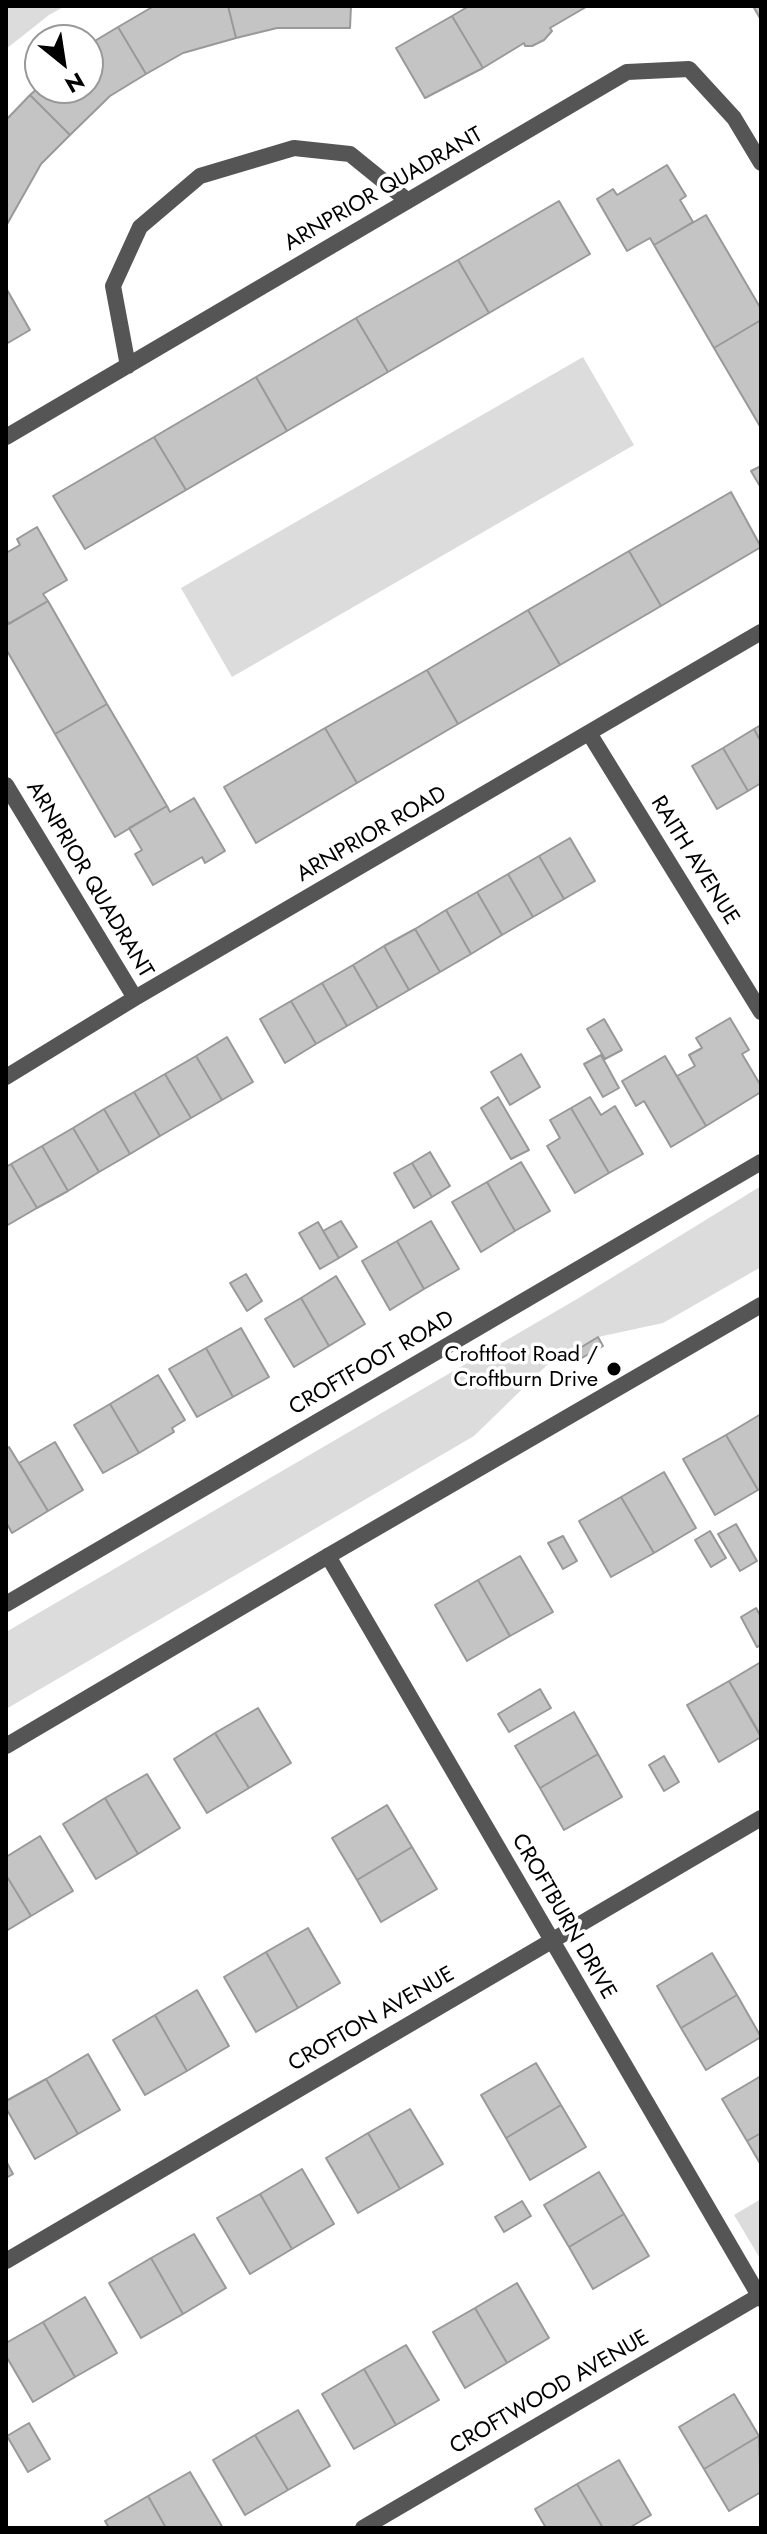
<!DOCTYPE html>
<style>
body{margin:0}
#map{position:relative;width:767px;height:2534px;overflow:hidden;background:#fff;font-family:Jost,sans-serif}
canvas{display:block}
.frame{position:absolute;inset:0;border:8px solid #000;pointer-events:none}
.north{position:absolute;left:24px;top:24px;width:80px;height:80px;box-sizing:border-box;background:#fff;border:2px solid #999;border-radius:50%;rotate:150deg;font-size:22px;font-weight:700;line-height:32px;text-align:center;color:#000}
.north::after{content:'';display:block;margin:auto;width:28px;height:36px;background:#000;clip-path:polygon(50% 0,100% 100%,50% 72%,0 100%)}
</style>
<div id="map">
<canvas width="767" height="2534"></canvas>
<div class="frame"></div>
<div class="north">N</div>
</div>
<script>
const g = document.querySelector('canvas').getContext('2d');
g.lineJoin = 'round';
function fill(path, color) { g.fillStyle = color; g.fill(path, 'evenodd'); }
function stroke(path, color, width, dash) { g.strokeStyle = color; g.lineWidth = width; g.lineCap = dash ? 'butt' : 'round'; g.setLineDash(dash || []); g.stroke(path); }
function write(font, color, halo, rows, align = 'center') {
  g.font = font + ' Jost,sans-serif'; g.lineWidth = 7; g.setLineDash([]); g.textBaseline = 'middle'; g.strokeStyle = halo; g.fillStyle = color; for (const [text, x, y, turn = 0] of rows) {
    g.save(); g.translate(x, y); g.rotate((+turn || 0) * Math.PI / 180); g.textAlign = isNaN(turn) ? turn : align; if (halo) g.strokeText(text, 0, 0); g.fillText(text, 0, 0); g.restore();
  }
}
fill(new Path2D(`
 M6,6H65L49,15L6,49Z
 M583,357L634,445L232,677L181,588Z
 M761,1186V1267L663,1323L598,1337L547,1365L474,1436L6,1709V1632L577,1299Z
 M761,2199V2260L734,2215Z`), '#dcdcdc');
const building = new Path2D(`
 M154,6H228L236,38L183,53L146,74L118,27Z
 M228,6H351L350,28H277L236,38Z
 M469,6H585L586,7L550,28L552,31L544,40L532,46H525L524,43L483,68L452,16Z
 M753,6H761V20Z
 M452,16L483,68L425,98L396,48Z
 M118,27L146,74L110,96L70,135L30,95L40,86V88H88V45Z
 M30,95L70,135L41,164L6,226V120Z
 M667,165L686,196L680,200L693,222L654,245L650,238L627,251L597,199L613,189L617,195Z
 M559,201L590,254L489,313L458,260Z
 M706,215L761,309V320L714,348L654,245Z
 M458,260L489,313L388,372L356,318Z
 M6,288L30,330L6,344Z
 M356,318L388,372L287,431L256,377Z
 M761,320V428L714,348Z
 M256,377L287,431L186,490L154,437Z
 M154,437L186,490L85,549L53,496Z
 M761,466V488L751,471Z
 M731,492L761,547L661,606L629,551Z
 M37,527L67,580L43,594L48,601L9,624L6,619V553L20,545L17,539Z
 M629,551L661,606L560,665L528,610Z
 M48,601L107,704L55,734L6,649V625Z
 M528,610L560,665L458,724L427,670Z
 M427,670L458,724L357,783L325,728Z
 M107,704L167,806L115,837L55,734Z
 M761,725V742L754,729Z
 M325,728L357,783L256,843L224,787Z
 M754,729L761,742V783L748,791L723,748Z
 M723,748L748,791L717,809L692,766Z
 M194,798L225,851L205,863L202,857L153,885L135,854L142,850L129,828L167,806L170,812Z
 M570,838L595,881L564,899L539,856Z
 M539,856L564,899L533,917L508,874Z
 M508,874L533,917L502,935L477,892Z
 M477,892L502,935L471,954L446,910Z
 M446,910L471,954L440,972L415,929Z
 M415,929L440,972L409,990L384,946Z
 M384,946L409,990L378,1008L353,965Z
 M353,965L378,1008L347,1026L322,983Z
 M322,983L347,1026L316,1044L291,1001Z
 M291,1001L316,1044L285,1063L260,1019Z
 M730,1018L749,1050L742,1054L761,1086V1092L706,1126L677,1076L695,1066L689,1055L702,1048L696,1038Z
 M604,1019L622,1050L605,1059L587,1029Z
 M227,1037L253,1082L222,1100L196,1056Z
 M521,1054L540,1087L510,1105L491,1072Z
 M601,1055L619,1088L603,1097L584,1064Z
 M196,1056L222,1100L191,1118L165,1074Z
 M665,1056L706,1126L671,1147L644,1101L636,1106L622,1081Z
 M165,1074L191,1118L160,1136L134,1092Z
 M134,1092L160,1136L130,1154L104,1109Z
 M498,1097L529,1150L511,1159L481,1108Z
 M590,1097L601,1115L615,1106L643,1154L609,1173L571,1108Z
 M571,1108L609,1173L575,1193L547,1146L560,1138L550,1120Z
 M104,1109L130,1154L99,1172L73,1128Z
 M73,1128L99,1172L68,1191L42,1146Z
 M42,1146L68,1191L37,1208L11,1164Z
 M430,1152L450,1186L432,1197L412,1163Z
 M521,1162L550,1211L515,1231L487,1182Z
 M412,1163L432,1197L414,1208L394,1173Z
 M11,1164L37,1208L6,1226V1167Z
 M487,1182L515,1231L481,1252L452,1202Z
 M341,1221L357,1247L339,1258L323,1231Z
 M431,1221L459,1269L424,1289L397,1241Z
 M318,1222L339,1258L320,1269L299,1233Z
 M397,1241L424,1289L390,1310L362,1261Z
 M246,1274L262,1301L247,1311L230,1283Z
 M336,1276L365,1324L329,1346L301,1298Z
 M301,1298L329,1346L294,1367L265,1319Z
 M241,1328L269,1377L233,1397L206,1348Z
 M598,1337L603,1346L580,1359L575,1351Z
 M206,1348L233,1397L197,1417L169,1369Z
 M158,1375L185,1420L172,1428L174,1432L139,1453L110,1404Z
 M110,1404L139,1453L103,1473L74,1425Z
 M761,1414V1488L758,1490L726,1435Z
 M726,1435L758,1490L715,1515L683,1459Z
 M55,1442L83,1490L48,1511L19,1463Z
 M9,1447L48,1511L12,1533L6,1522V1449Z
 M664,1472L696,1528L654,1553L621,1497Z
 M621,1497L654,1553L611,1577L579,1521Z
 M736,1524L757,1561L740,1571L718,1534Z
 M710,1531L726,1558L711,1567L695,1540Z
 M563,1536L577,1561L563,1569L548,1543Z
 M520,1556L553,1612L510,1636L478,1580Z
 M478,1580L510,1636L467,1661L435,1605Z
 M756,1608L761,1617V1645L757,1647L741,1617Z
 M761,1662V1736L729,1681Z
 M729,1681L761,1737L719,1762L687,1705Z
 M540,1689L551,1708L509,1732L498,1714Z
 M258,1708L291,1763L249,1788L215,1733Z
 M574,1712L598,1754L540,1788L515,1746Z
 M215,1733L249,1788L207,1813L174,1759Z
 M598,1754L622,1797L564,1830L540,1788Z
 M664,1756L679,1782L664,1791L649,1765Z
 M147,1774L180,1828L138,1854L105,1798Z
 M105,1798L138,1854L96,1879L63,1824Z
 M387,1805L412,1847L357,1880L332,1838Z
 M40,1836L73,1891L31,1916L6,1875V1857Z
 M412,1847L437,1889L381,1922L357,1880Z
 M6,1875L31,1916L6,1931Z
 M308,1928L340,1983L298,2008L266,1952Z
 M266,1952L298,2008L256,2032L224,1977Z
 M712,1953L737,1995L681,2028L657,1986Z
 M197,1990L229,2046L187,2071L155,2015Z
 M737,1995L761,2037L706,2070L681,2028Z
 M155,2015L187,2071L145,2095L113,2040Z
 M88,2054L120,2110L78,2134L46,2079Z
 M536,2063L561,2105L506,2138L481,2095Z
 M761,2076V2133L747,2141L722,2099Z
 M46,2079L78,2134L35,2159L6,2108V2101Z
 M561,2105L586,2147L530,2180L506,2138Z
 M410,2109L443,2164L400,2189L368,2133Z
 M368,2133L400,2189L358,2213L326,2158Z
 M761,2133V2165L747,2141Z
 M6,2161L13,2174L6,2178Z
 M302,2169L334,2224L292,2249L260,2194Z
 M599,2172L624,2214L569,2247L544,2205Z
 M260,2194L292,2249L250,2274L217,2218Z
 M522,2201L531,2216L504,2232L495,2217Z
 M624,2214L649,2256L593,2289L569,2247Z
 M194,2234L226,2288L183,2314L151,2258Z
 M151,2258L183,2314L141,2338L109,2283Z
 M517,2283L549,2338L507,2363L475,2308Z
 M85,2297L117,2353L75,2377L43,2322Z
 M475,2308L507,2363L465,2388L433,2332Z
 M43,2322L75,2377L33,2402L6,2356V2343Z
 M406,2345L439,2400L396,2425L364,2369Z
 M364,2369L396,2425L354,2449L322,2394Z
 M734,2394L759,2436L704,2469L679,2427Z
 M298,2410L330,2466L288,2490L255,2435Z
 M29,2423L50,2459L28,2472L7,2436Z
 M255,2435L288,2490L245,2515L213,2460Z
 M759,2436L761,2492L729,2511L704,2469Z
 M619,2460L651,2515L629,2528H603L577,2484Z
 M190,2472L223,2528H166L148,2496Z
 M577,2484L603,2528H546L535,2509Z
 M148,2496L166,2528H109L105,2521Z`);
fill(building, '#c4c4c4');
stroke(building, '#999', 2);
stroke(new Path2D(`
 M128,366L113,286L140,227L200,176L294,148L350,154L408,201
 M6,437L627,72L689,69L734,118L761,163
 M589,733L761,1012
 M6,785L135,998
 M6,1077L135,998L761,632
 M328,1556L761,2299
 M6,1604L761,1162
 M6,2261L761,1818
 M363,2528L759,2296`), '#555', 16);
stroke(new Path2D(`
 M6,1746L328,1556L761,1305`), '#555', 16);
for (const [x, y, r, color] of [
 [614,1369,8,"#000"]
]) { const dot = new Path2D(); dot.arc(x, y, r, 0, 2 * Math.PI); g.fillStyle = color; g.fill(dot); stroke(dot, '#fff', 3); }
write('22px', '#000', '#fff', [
 ["ARNPRIOR QUADRANT",384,190,-30],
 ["ARNPRIOR ROAD",372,835,-30],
 ["RAITH AVENUE",694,861,58],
 ["ARNPRIOR QUADRANT",89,880,59],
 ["CROFTFOOT ROAD",372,1364,-30],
 ["CROFTBURN DRIVE",563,1917,60],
 ["CROFTON AVENUE",372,2020,-30],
 ["CROFTWOOD AVENUE",550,2393,-30]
]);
write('22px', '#000', '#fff', [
 ["Croftfoot Road /",598,1356],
 ["Croftburn Drive",598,1381]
], 'right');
</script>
